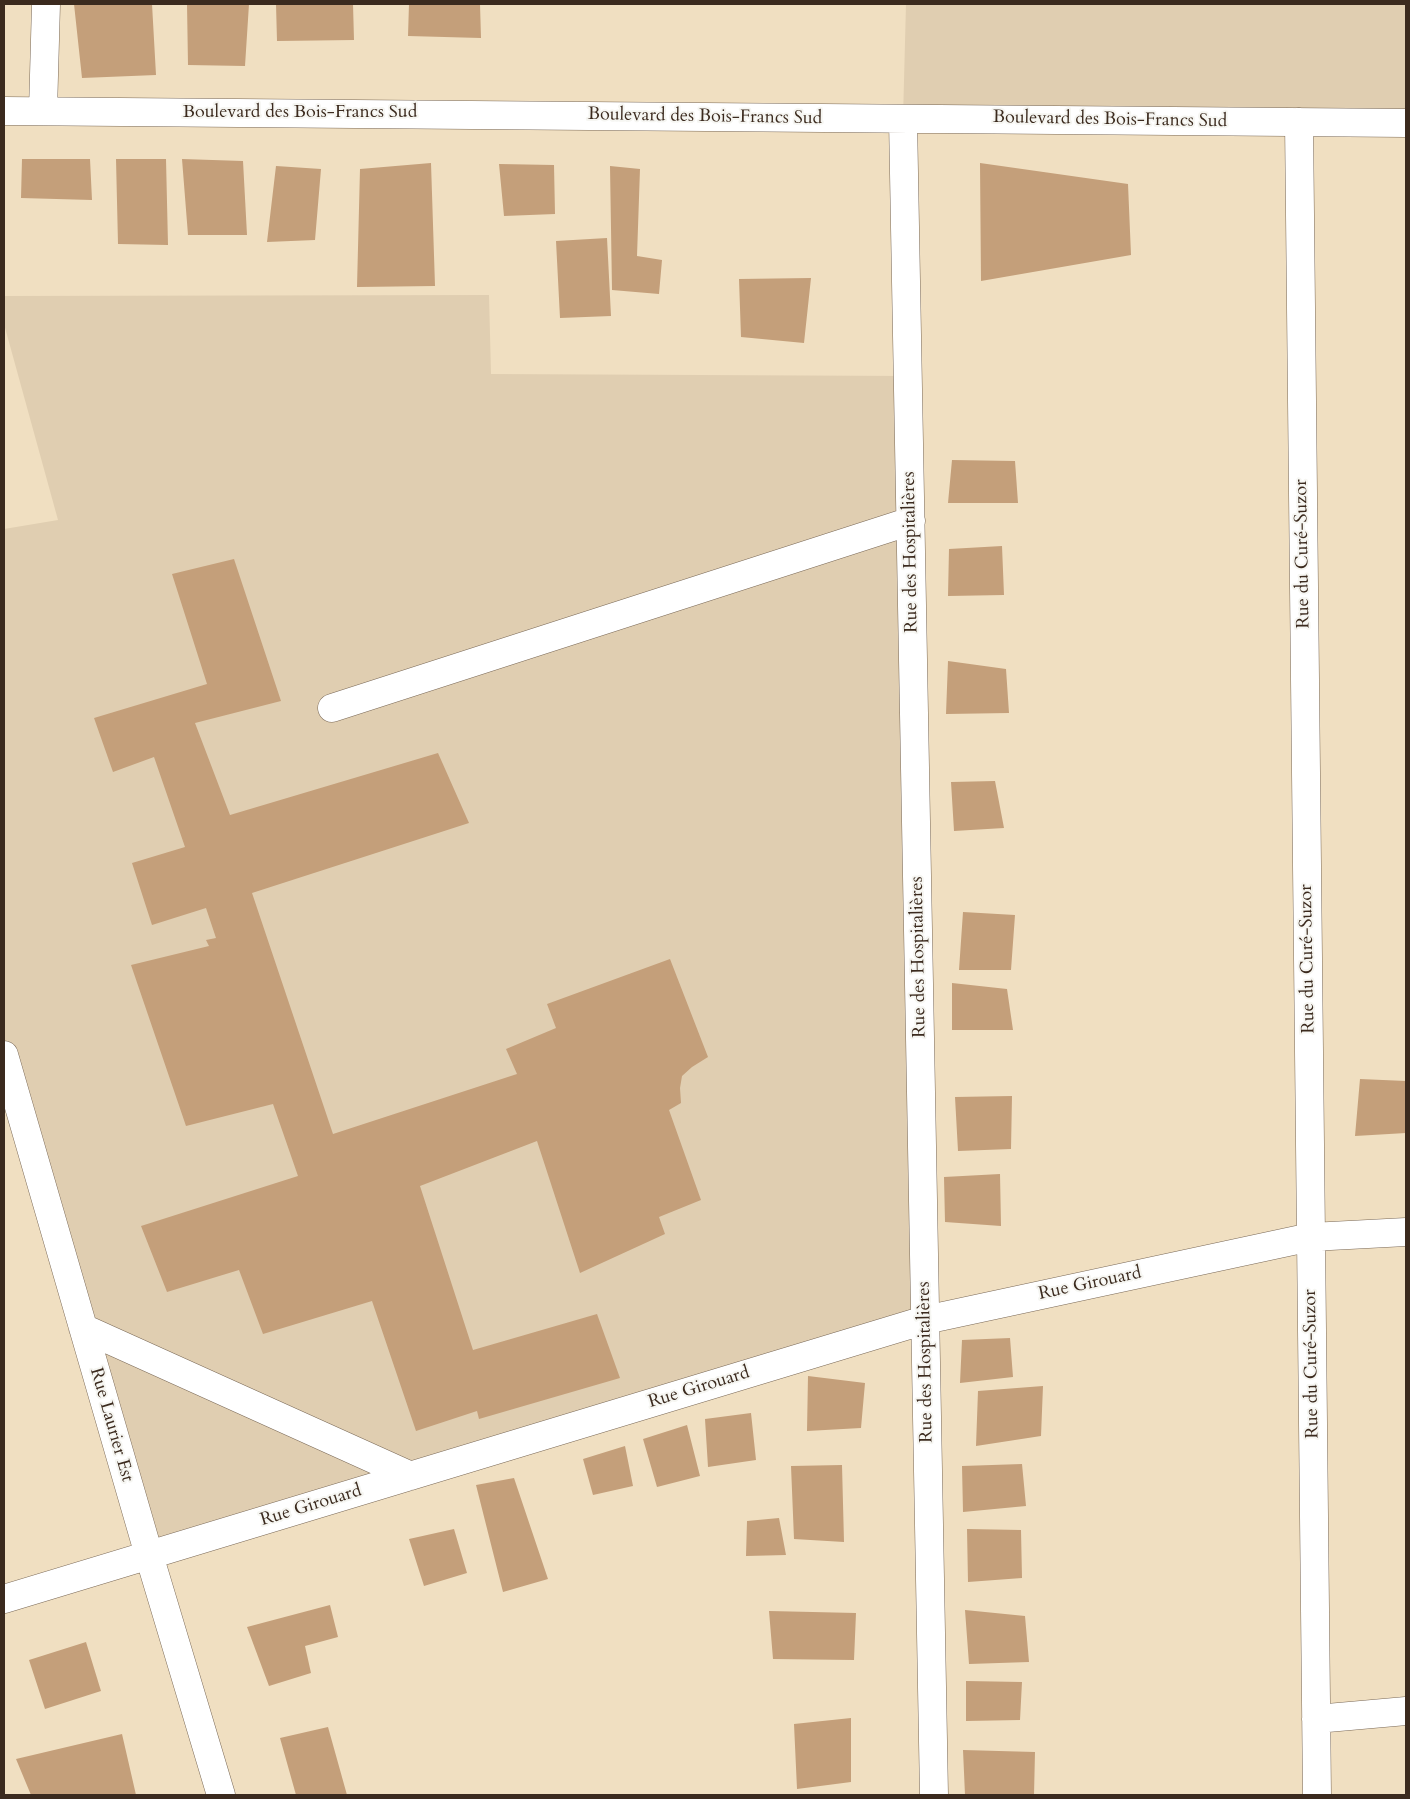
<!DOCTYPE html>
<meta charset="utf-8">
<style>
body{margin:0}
#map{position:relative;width:1410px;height:1799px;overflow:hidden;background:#f0dfc1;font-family:Cardo,serif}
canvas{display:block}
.frame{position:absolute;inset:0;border:5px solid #3b2a1e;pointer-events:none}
</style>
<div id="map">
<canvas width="1410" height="1799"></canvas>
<div class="frame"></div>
</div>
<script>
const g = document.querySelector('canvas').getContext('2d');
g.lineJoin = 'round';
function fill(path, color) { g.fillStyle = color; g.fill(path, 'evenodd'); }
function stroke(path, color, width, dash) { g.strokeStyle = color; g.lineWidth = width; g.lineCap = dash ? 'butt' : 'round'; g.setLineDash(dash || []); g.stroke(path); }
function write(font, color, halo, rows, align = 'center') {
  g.font = font + ' Cardo,serif'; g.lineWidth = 4; g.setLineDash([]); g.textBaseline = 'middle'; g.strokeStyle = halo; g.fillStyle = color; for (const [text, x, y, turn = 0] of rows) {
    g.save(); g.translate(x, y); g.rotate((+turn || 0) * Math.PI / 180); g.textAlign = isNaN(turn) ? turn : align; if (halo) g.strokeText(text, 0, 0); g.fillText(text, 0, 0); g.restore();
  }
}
fill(new Path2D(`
 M906,4H1406V126L903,119Z
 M489,295L491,374L908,376L925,1320L149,1555L4,1057V529L58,520L4,324V296Z`), '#e0ceb1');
fill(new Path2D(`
 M74,4H152L156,75L82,78Z
 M187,4H249L245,66L188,65Z
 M276,4H353L354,40L277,41Z
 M409,4H480L481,38L408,36Z
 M22,159H90L92,200L21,198Z
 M116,159H166L168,245L118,244Z
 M182,159L243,161L247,235H188Z
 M431,163L435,286L357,287L360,169Z
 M980,163L1128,184L1131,255L981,281Z
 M499,164L554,165L555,214L504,216Z
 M276,166L321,169L315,240L267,242Z
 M610,166L640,169L637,256L662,260L659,294L612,290Z
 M607,238L611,316L560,318L556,241Z
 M811,278L804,343L741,337L739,279Z
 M952,460L1015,461L1018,503H948Z
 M1002,546L1004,595L948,596L949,549Z
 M234,559L281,701L195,723L230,815L438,753L469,823L252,893L333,1134L517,1074L506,1049L556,1028L547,1004L670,959L708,1057L692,1067L682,1076L680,1088L681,1103L669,1110L701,1200L659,1217L665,1234L580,1273L537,1141L420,1186L473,1350L597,1314L620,1378L479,1419L477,1411L416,1431L372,1301L263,1334L239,1270L167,1292L141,1226L298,1176L273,1104L186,1126L131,965L209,946L206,940L216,938L206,908L152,925L132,863L185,847L154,757L113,772L94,718L207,684L172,574Z
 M948,661L1006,669L1009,713L946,714Z
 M995,781L1004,828L954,831L951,782Z
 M963,912L1015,915L1011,970H959Z
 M952,983L1007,989L1013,1030H952Z
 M1360,1079L1406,1081V1133L1355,1136Z
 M1012,1096L1011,1149L958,1151L955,1097Z
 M1000,1174L1001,1226L945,1222L944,1177Z
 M1010,1338L1013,1377L960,1383L962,1340Z
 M808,1376L865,1383L861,1428L807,1431Z
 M1043,1386L1041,1436L976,1446L978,1391Z
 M751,1413L756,1460L708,1467L705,1419Z
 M687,1425L700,1476L657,1487L643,1439Z
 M625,1446L633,1486L593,1495L583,1459Z
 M1022,1464L1026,1506L963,1512L962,1466Z
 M842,1465L844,1542L794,1539L791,1466Z
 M514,1478L548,1579L503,1592L476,1485Z
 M779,1518L786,1555L746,1556L747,1521Z
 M454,1529L467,1573L424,1586L409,1539Z
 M967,1529L1021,1530L1022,1578L968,1582Z
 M330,1605L338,1637L305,1646L311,1673L269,1686L247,1627Z
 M965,1610L1025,1616L1029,1662L969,1664Z
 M769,1611L856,1613L854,1660L773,1659Z
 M86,1642L101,1691L45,1709L29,1660Z
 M966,1681L1022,1682L1020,1720L966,1721Z
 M851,1718V1782L797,1789L794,1724Z
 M328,1727L347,1795H296L280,1738Z
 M122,1734L136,1795H31L16,1759Z
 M963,1750L1035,1752L1034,1795H965Z`), '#c49f7a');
const minor = new Path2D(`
 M4,111L1406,123
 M43,111L46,4
 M903,119L934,1795
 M1299,122L1317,1795
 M332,708L911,521
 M4,1055L149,1555L221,1795
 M83,1328L411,1476
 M4,1599L925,1320L1311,1237L1406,1232
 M1316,1719L1406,1711`);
stroke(minor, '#7a6957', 29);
stroke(minor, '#fff', 28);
write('18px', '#3b2a1e', '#f6f6f2', [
 ["Boulevard des Bois-Francs Sud",300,113],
 ["Boulevard des Bois-Francs Sud",705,117,1],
 ["Boulevard des Bois-Francs Sud",1110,120,1],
 ["Rue des Hospitalières",911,552,-91],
 ["Rue du Curé-Suzor",1303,554,-91],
 ["Rue des Hospitalières",919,957,-91],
 ["Rue du Curé-Suzor",1308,959,-91],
 ["Rue Girouard",1090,1284,-12],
 ["Rue des Hospitalières",926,1362,-91],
 ["Rue du Curé-Suzor",1312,1364,-91],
 ["Rue Girouard",699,1388,-17],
 ["Rue Laurier Est",111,1425,74],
 ["Rue Girouard",311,1506,-17]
]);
</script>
